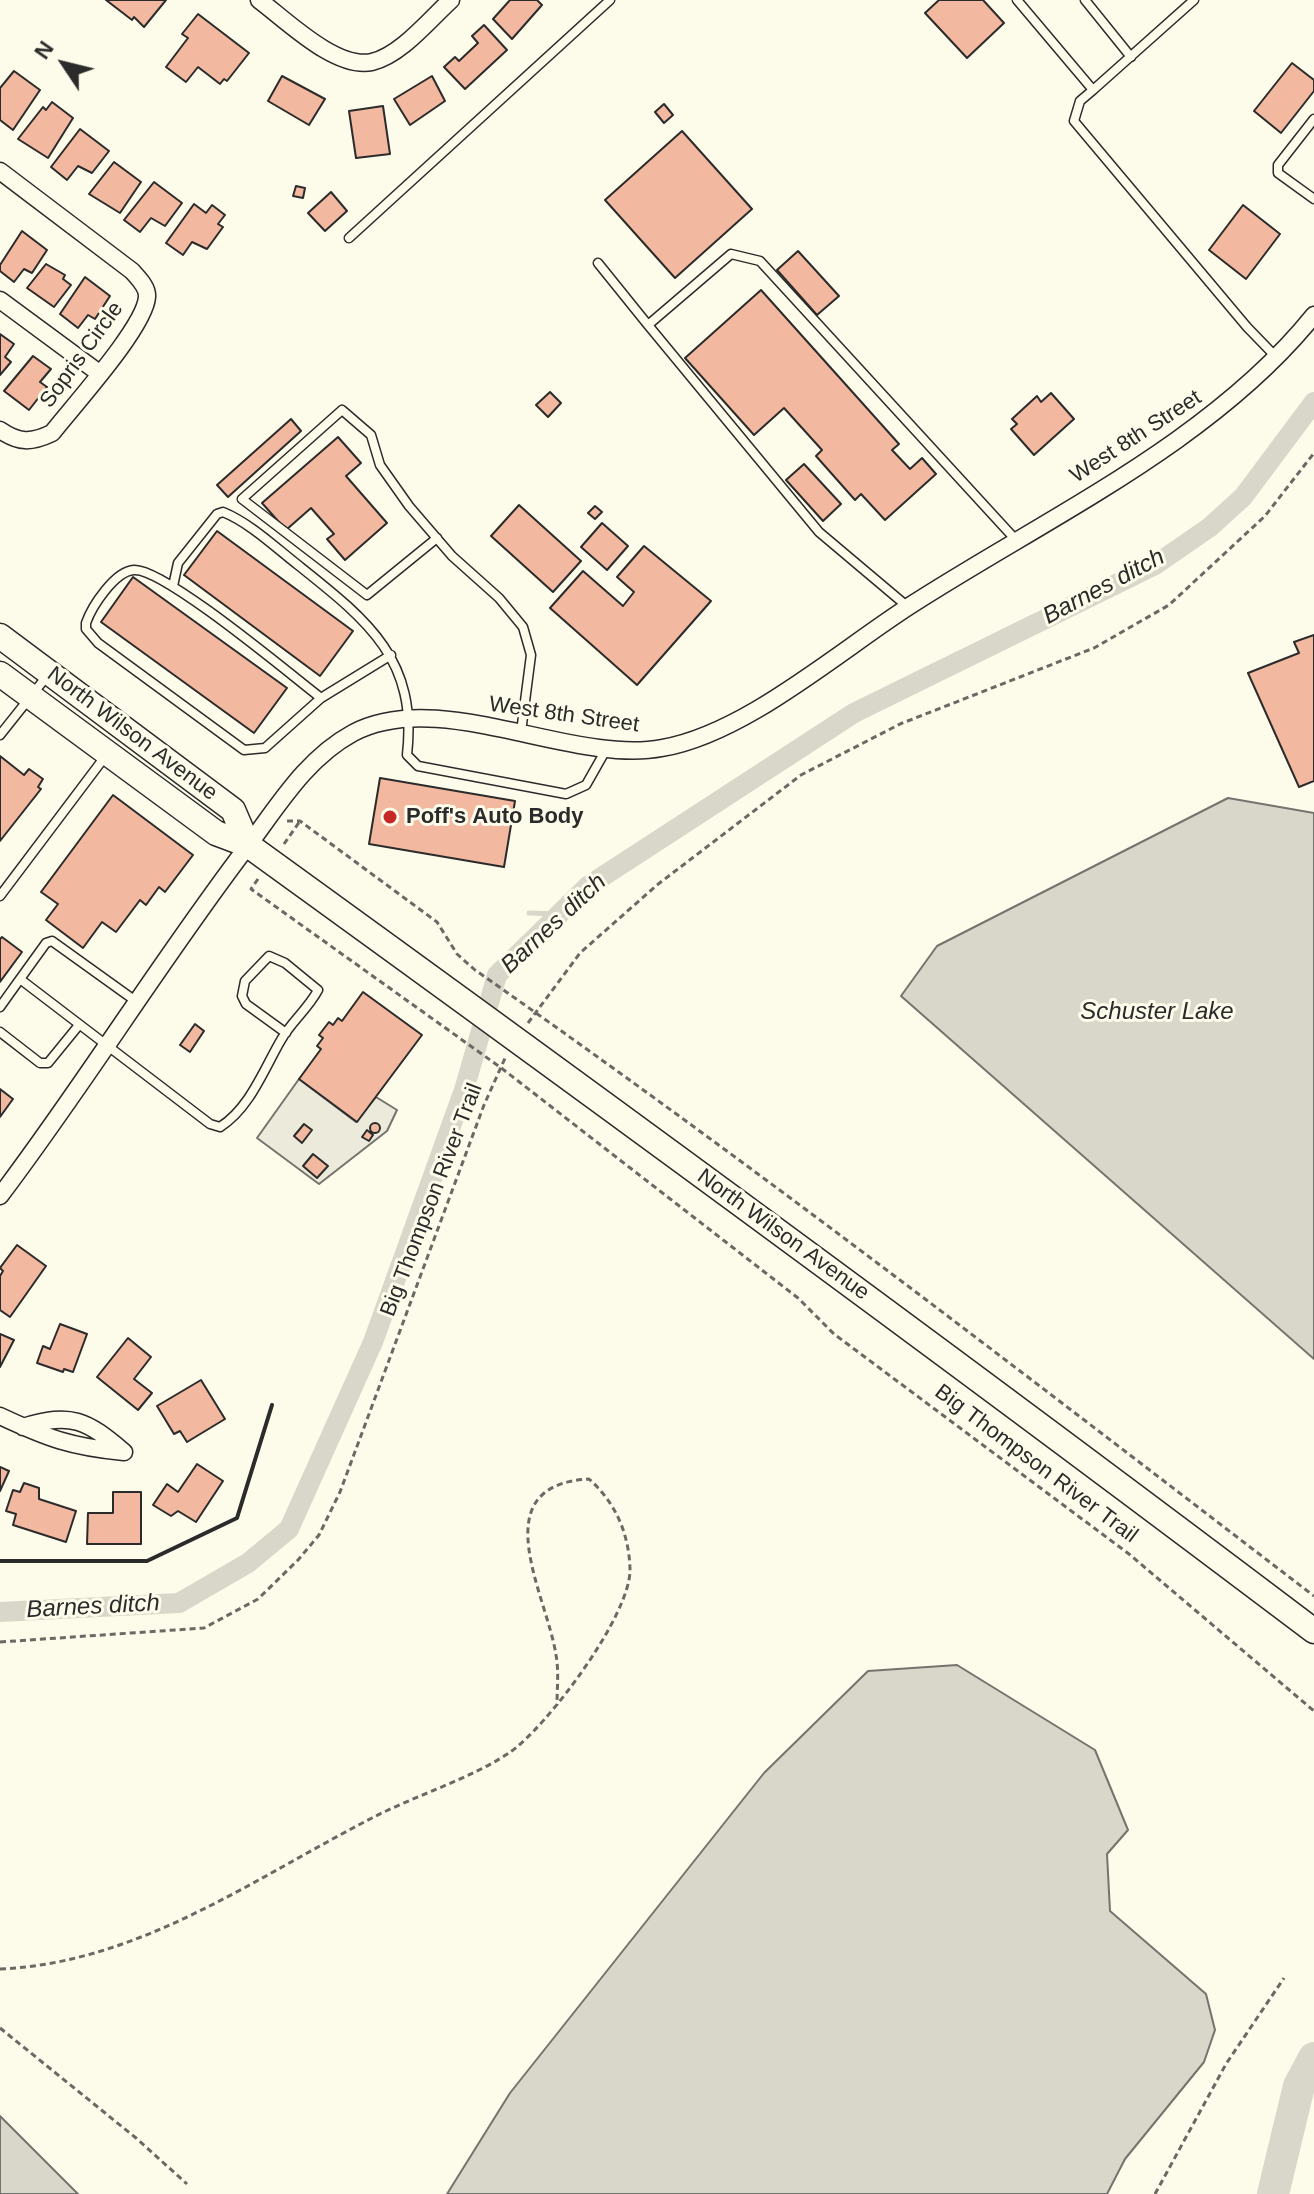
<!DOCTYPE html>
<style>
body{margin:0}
#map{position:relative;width:1314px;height:2194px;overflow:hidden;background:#fdfbea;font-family:Arial,sans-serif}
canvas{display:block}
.north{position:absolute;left:24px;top:24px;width:80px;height:80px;-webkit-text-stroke:6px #fdfbea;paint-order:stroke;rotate:305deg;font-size:22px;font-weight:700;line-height:32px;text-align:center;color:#2b2b2b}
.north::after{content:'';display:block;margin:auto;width:28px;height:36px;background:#2b2b2b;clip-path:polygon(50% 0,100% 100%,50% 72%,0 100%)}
</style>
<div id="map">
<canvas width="1314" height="2194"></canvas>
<div class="north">N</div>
</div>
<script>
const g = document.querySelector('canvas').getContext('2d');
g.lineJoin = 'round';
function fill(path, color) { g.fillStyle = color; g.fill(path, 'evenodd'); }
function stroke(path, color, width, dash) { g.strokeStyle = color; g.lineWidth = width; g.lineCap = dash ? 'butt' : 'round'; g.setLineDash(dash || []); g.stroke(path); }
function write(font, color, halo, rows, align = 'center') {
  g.font = font + ' Arial,sans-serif'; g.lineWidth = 6; g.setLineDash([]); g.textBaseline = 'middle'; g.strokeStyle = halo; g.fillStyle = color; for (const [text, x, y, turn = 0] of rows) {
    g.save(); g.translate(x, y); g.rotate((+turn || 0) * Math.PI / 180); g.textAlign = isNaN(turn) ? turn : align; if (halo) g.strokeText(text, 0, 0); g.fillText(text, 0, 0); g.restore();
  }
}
const green = new Path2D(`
 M299,1079L356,1122L376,1097L397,1110L387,1131L319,1184L257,1138Z`);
fill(green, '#ecebdb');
stroke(green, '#74746e', 2);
const water = new Path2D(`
 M1228,798L1314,813V1359L901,996L937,946Z
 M957,1665L1095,1750L1128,1830L1107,1854L1110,1911L1206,1994L1215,2030L1204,2062L1125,2159L1107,2194H447L510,2093L764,1773L868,1671Z
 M0,2116L78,2194H0Z`);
fill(water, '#d8d7c9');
stroke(water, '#74746e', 2);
stroke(new Path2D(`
 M529,913L559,914`), '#d8d7c9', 5);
stroke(new Path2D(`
 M0,1612L179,1603L248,1563L289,1529L373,1342L464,1090L497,975L588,886L854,713L1155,565L1210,527L1243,497L1314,402`), '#d8d7c9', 20);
stroke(new Path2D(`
 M1273,2194L1299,2086L1314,2058`), '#d8d7c9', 32);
const building = new Path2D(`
 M106,0H166L144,27L134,17L132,20Z
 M510,0H537L542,5L512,39L493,19Z
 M939,0H983L1004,23L967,58L925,13Z
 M198,14L249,53L227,81L224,79L220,84L198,67L186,82L166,67L188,38L182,34Z
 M484,25L507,50L465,89L444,67L455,57L459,61L478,43L472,36Z
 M1292,63L1314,80V91L1281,133L1254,111Z
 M14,71L40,90L13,130L0,120V88Z
 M282,76L325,99L309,125L268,101Z
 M432,76L445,101L410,125L394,99Z
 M52,102L73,118L48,158L18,139L43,107L46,110Z
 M664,104L673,115L664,123L655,112Z
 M383,106L390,154L356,158L349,111Z
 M80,129L109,151L92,173L78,166L67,180L51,167Z
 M682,131L752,209L675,278L605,200Z
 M114,162L141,182L120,213L89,194Z
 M154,182L182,203L165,226L151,218L140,232L124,220Z
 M296,186L305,188L303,198L293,196Z
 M331,192L347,211L325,231L308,213Z
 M194,204L206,213L212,205L225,215L218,224L223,227L207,249L192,242L183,255L166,243Z
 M1243,205L1280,234L1246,279L1209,250Z
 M22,231L47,250L32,273L24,269L14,282L0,271V265Z
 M798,251L839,296L817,315L777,270Z
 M46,264L65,275L63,279L71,285L54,307L27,288Z
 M85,277L110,296L95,319L88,315L78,328L60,314Z
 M761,290L899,444L892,450L910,469L922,458L936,474L885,520L861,494L855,500L816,456L822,450L784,408L754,435L685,358Z
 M0,334L14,344L5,357L11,362L0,375Z
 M33,356L51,369L40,382L47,387L29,410L4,391Z
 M550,392L561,403L548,417L536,405Z
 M1051,393L1074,419L1034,455L1011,429L1017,424L1012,419L1037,396L1041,402Z
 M291,419L301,431L228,497L217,485Z
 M338,437L361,463L346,476L387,523L345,560L327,539L334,534L311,508L286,530L262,503Z
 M804,464L841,504L823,521L786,480Z
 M519,505L581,561L553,592L491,536Z
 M595,506L602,512L595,519L588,513Z
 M602,523L628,546L607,570L581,547Z
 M217,531L353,631L320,676L184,575Z
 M644,546L711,601L637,685L550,608L583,571L623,606L634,592L617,577Z
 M133,577L287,688L254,733L101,622Z
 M1314,635V781L1299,787L1248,673L1299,653L1294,642Z
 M0,756L24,775L29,769L43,779L38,787L41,789L0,841Z
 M380,778L515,801L504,867L369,844Z
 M113,795L193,855L165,892L159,887L146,905L140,900L116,932L102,922L83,948L46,920L58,904L41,892Z
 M2,937L22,952L0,982V939Z
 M363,992L422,1035L357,1122L299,1079L321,1049L317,1046L323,1038L319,1035L329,1022L333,1025L338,1018L342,1021Z
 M195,1024L204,1031L190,1052L180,1045Z
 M0,1089L13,1099L0,1117Z
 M370 1128a5 5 0 1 1 10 0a5 5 0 1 1-10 0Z
 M304,1124L312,1130L302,1143L294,1136Z
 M367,1130L373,1135L369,1141L362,1137Z
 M313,1154L328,1166L317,1178L303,1166Z
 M17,1245L46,1266L10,1317L0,1310V1276L3,1271L0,1268Z
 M60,1324L87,1334L73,1372L64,1369L63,1372L37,1363L43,1346L50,1349Z
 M0,1334L14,1340L0,1367Z
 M128,1338L151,1357L134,1379L152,1393L138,1410L97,1377Z
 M201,1380L225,1419L187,1442L180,1431L174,1434L157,1406Z
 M197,1464L223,1481L196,1522L178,1511L171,1516L153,1505L167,1484L178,1492Z
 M0,1467L9,1471L0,1491Z
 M24,1483L39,1488V1499L76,1511L66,1542L13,1525L16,1514L6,1511L13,1490L20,1492Z
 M113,1492H141V1544H87L88,1513H113Z`);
fill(building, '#f2b8a0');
stroke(building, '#2b2b2b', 2);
const service = new Path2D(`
 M1017,0L1093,90L1194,0
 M1085,0L1131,57
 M1093,90L1080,101L1074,121L1247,327L1277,358
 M1314,119L1278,165V173L1314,199
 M349,238L610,0
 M598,263L648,325
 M437,538L367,595L242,499L342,410L371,435L380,465L409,506L452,556L499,598L523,627L531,655L521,732
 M173,586L178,563L217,514L223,512C250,523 275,547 298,565C367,620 418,659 407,755L418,766L566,794L586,785L607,748
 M908,607L819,532L648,325L731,254L760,261L1015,539
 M321,698L265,748L244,750L98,643L86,629V623C92,606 115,571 134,570C164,568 291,675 321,698L391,655
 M0,735L47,676
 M0,896L107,754
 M20,979L46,943L52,941L137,1002
 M0,1007L20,979L210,1124L220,1127C250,1108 264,1069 281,1040C291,1022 308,1009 318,990L285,963L269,956L245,981L242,996L246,1004L286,1033
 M0,1032L40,1063H48L79,1025`);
const minor = new Path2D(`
 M259,0C286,20 336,70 372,62C401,55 429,20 451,0
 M0,171L132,271C138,278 148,287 147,297C145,327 73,406 52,433C31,443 19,443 0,430
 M0,300L99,373
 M0,1196C87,1081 162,958 250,843C280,803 307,758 353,733C440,687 571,765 662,748C745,734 839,651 911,605C1046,518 1212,442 1314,315
 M0,1416C47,1438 71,1447 124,1452C86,1420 72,1412 23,1427`);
const secondary = new Path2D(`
 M0,636L233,810L248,845
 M0,674L216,833L248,845C606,1104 962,1365 1314,1631`);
stroke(service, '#2b2b2b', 11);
stroke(minor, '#2b2b2b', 19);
stroke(secondary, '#2b2b2b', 27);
stroke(new Path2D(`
 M287,821H300L437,922L457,954L475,970C761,1170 1037,1384 1314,1596
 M284,844L300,821
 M258,879L251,889L500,1067L798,1298L834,1334L1129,1554L1314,1711
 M528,1023L580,953L657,885L801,775L900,724L1094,648L1169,605L1265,516L1314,453
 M0,1642L204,1628L258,1599L298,1560L319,1535L340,1492L484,1105L506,1056
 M0,1969C138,1963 253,1879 372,1818C416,1795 468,1780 509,1753C547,1727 631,1615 630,1569C629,1533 615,1502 589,1479C481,1485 547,1595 556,1655C559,1671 557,1688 557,1705
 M0,2028L136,2138L187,2184
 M1155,2194L1226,2064L1284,1978`), '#6a6964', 3, [6, 4]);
stroke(service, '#fdfbea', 8);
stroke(minor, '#fdfbea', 16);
stroke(secondary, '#fdfbea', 24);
stroke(new Path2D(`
 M0,1561H147L237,1518L272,1405`), '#2b2b2b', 4);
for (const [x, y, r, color] of [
 [390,817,8,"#c62828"]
]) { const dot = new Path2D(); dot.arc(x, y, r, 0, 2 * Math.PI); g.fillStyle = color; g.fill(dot); stroke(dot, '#fdfbea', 3); }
write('22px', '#2b2b2b', '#fdfbea', [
 ["Sopris Circle",82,355,-54],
 ["West 8th Street",1136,437,-33],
 ["West 8th Street",564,715,8],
 ["North Wilson Avenue",132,734,37],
 ["Big Thompson River Trail",432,1200,-69],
 ["North Wilson Avenue",783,1235,36],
 ["Big Thompson River Trail",1036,1464,37]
]);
write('bold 22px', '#2b2b2b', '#fdfbea', [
 ["Poff's Auto Body",406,817]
], 'left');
write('italic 24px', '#2b2b2b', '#fdfbea', [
 ["Barnes ditch",1104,587,-28],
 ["Barnes ditch",554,924,-43],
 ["Schuster Lake",1157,1012],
 ["Barnes ditch",93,1607,-3]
]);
</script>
